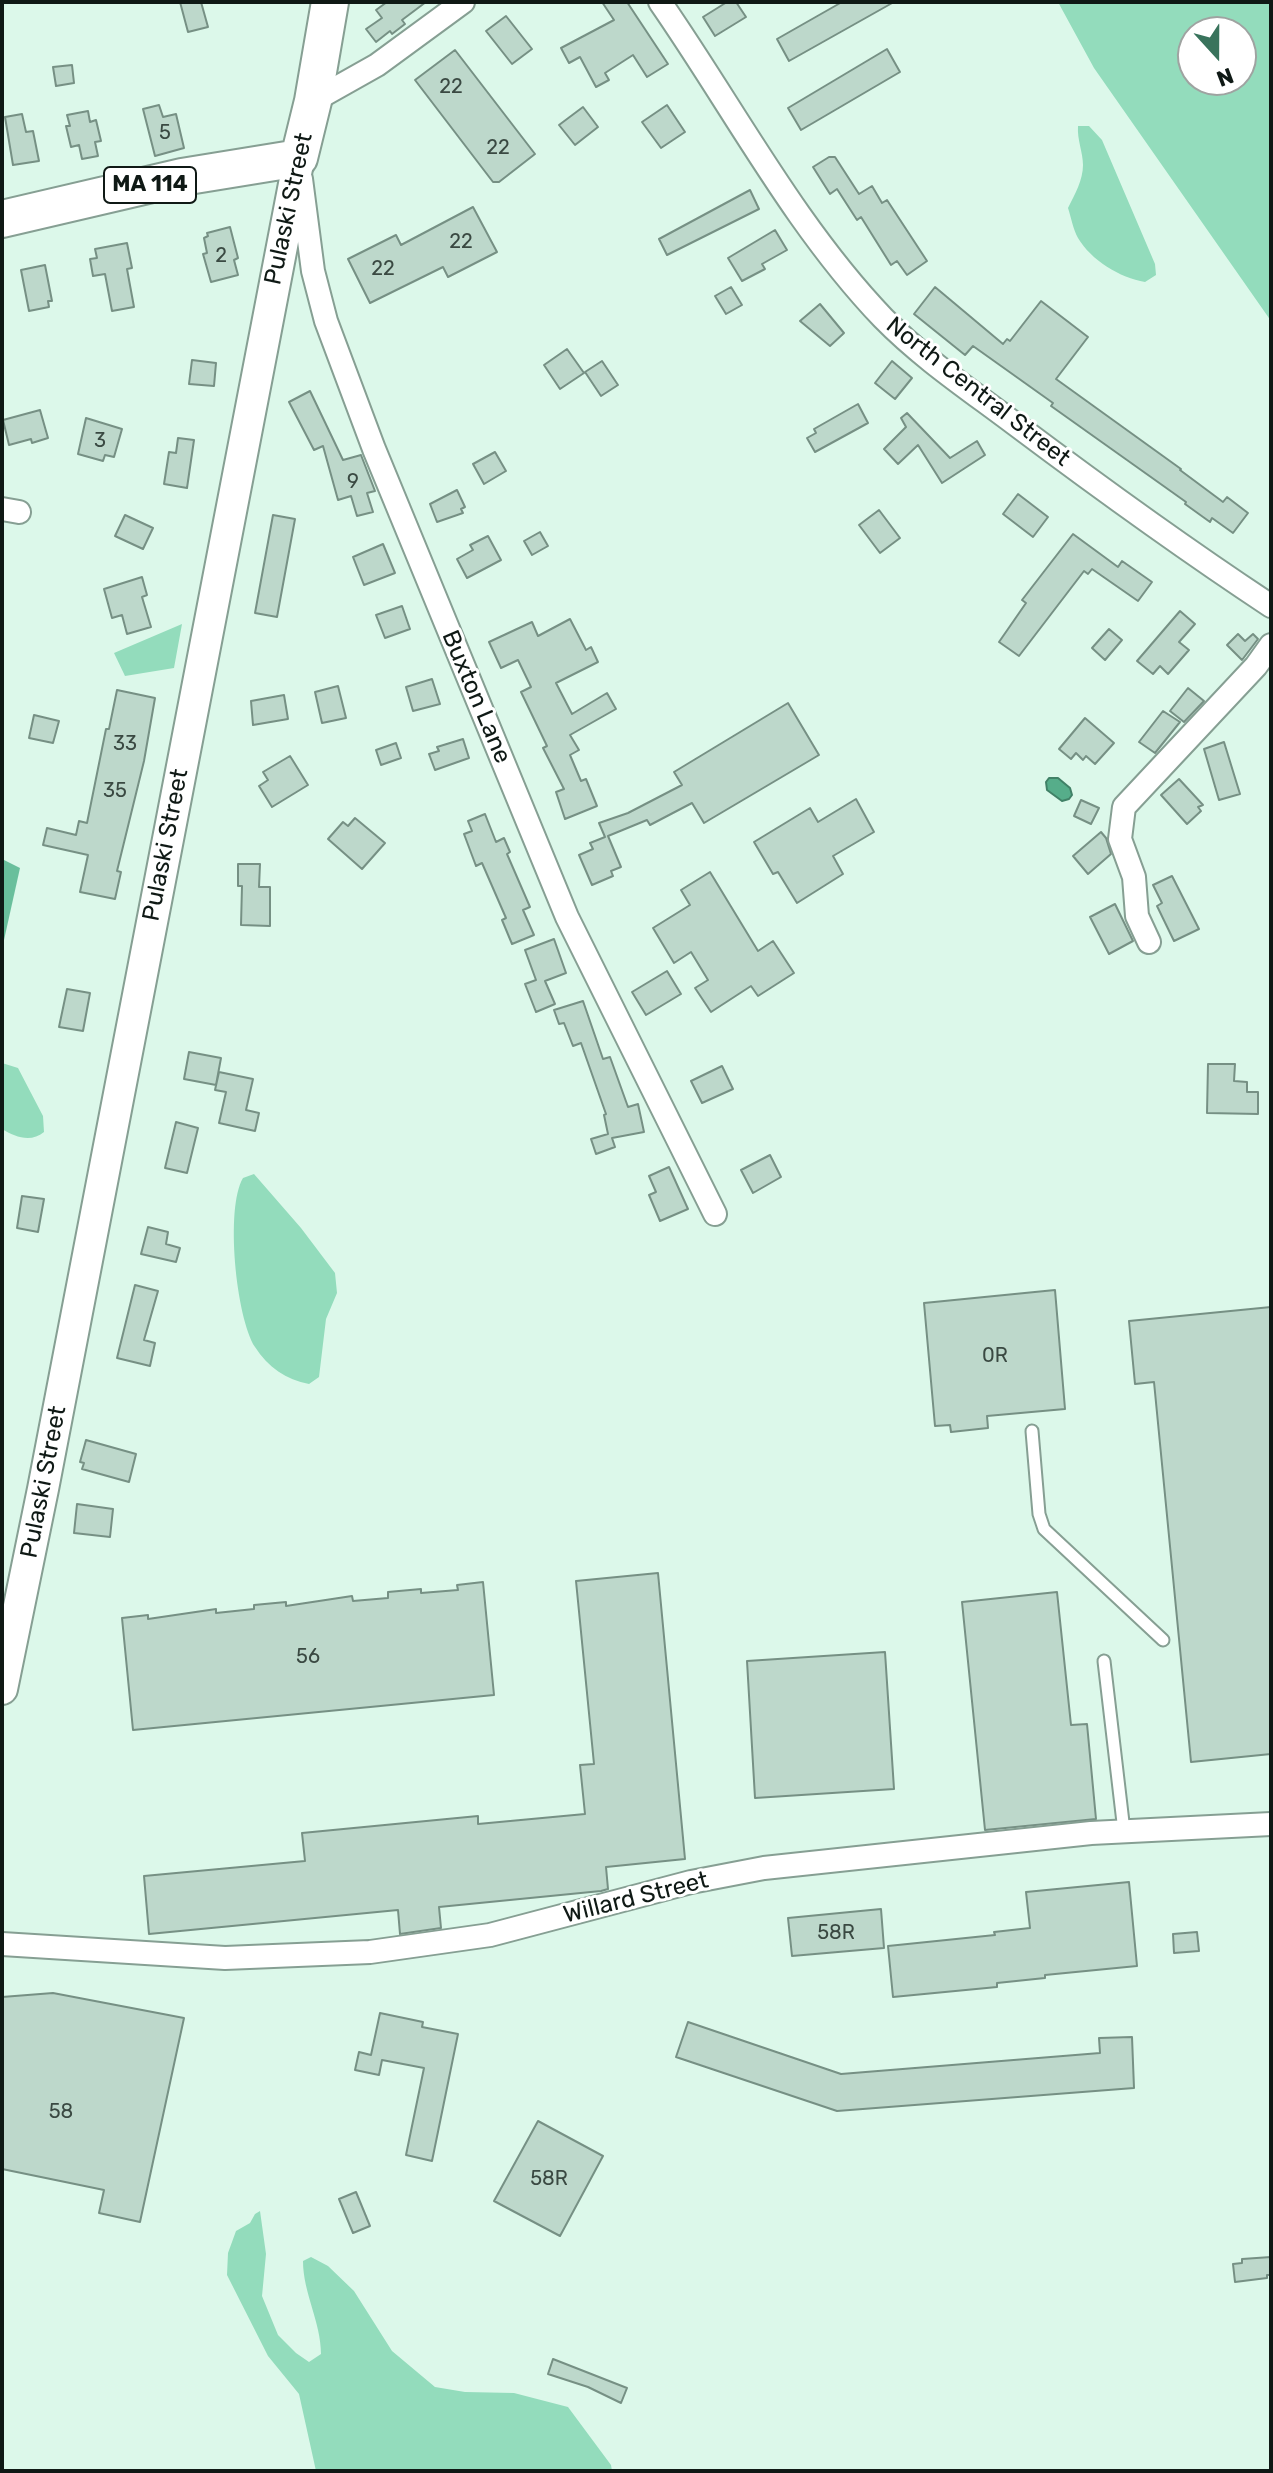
<!DOCTYPE html>
<style>
body{margin:0}
#map{position:relative;width:1273px;height:2473px;overflow:hidden;background:#dcf8ea;font-family:Rubik,sans-serif}
canvas{display:block}
.frame{position:absolute;inset:0;border:4px solid #0f1915;pointer-events:none}
.north{position:absolute;left:1177px;top:16px;width:80px;height:80px;box-sizing:border-box;background:#fff;border:2px solid #9fa3a1;border-radius:50%;rotate:159deg;font-size:22px;font-weight:700;line-height:32px;text-align:center;color:#0f1915}
.north::after{content:'';display:block;margin:auto;width:28px;height:36px;background:#39735c;clip-path:polygon(50% 0,100% 100%,50% 72%,0 100%)}
</style>
<div id="map">
<canvas width="1273" height="2473"></canvas>
<div class="frame"></div>
<div class="north">N</div>
</div>
<script>
const g = document.querySelector('canvas').getContext('2d');
g.lineJoin = 'round';
function fill(path, color) { g.fillStyle = color; g.fill(path, 'evenodd'); }
function stroke(path, color, width, dash) { g.strokeStyle = color; g.lineWidth = width; g.lineCap = dash ? 'butt' : 'round'; g.setLineDash(dash || []); g.stroke(path); }
function write(font, color, halo, rows, align = 'center') {
  g.font = font + ' Rubik,sans-serif'; g.lineWidth = 6; g.setLineDash([]); g.textBaseline = 'middle'; g.strokeStyle = halo; g.fillStyle = color; for (const [text, x, y, turn = 0] of rows) {
    g.save(); g.translate(x, y); g.rotate((+turn || 0) * Math.PI / 180); g.textAlign = isNaN(turn) ? turn : align; if (halo) g.strokeText(text, 0, 0); g.fillText(text, 0, 0); g.restore();
  }
}
fill(new Path2D(`
 M1058,2H1271V321L1094,68ZM1241,32V80H1193V32Z
 M1078,126H1089L1102,140L1155,264L1156,275L1145,282C1120,278 1091,260 1078,238C1073,229 1071,217 1068,208C1075,194 1083,180 1083,165C1083,152 1077,140 1078,126Z
 M182,624L174,668L125,676L114,653Z
 M2,1063L18,1068L43,1116L44,1132C31,1143 15,1137 2,1129Z
 M254,1174L301,1228L335,1273L337,1293L326,1319L319,1377L309,1384C286,1380 268,1367 255,1347C236,1317 225,1208 243,1178Z
 M260,2211L266,2254L262,2296L278,2335L296,2353L309,2362L321,2354C321,2322 303,2293 303,2261L311,2257L328,2266L354,2291L392,2351L435,2387L465,2392L514,2393L568,2407L611,2465L612,2471H316L299,2394L268,2356L227,2275L228,2253L236,2231L250,2223L255,2214Z`), '#93dcbc');
fill(new Path2D(`
 M2,859L20,868L2,949Z`), '#69bf9c');
const water = new Path2D(`
 M1049,778H1058L1070,788L1072,795L1069,799L1062,801L1047,790L1046,782Z`);
fill(water, '#56ad8a');
stroke(water, '#418167', 2);
const building = new Path2D(`
 M180,2H201L208,27L188,32Z
 M387,2H426L402,20L405,24L392,34L390,31L376,42L366,29L382,18L376,10Z
 M602,2H627L668,64L647,77L633,55L605,73L609,80L596,87L580,57L569,63L561,48L614,20Z
 M727,2H736L746,17L715,36L703,17Z
 M842,2H894L789,61L777,39Z
 M506,16L532,49L512,64L486,31Z
 M887,49L900,72L801,130L788,108Z
 M455,50L535,154L499,182H493L415,80Z
 M72,65L74,83L56,86L53,67Z
 M159,105L163,117L176,114L184,148L155,156L143,109Z
 M667,105L685,132L661,148L642,122Z
 M583,107L598,127L575,145L559,125Z
 M88,111L90,122L96,120L101,141L95,142L98,156L82,159L79,145L71,147L66,126H70L67,115Z
 M22,114L26,132L33,131L39,161L13,165L5,117Z
 M829,157H835L859,194L872,186L882,203L887,200L927,261L907,275L897,261L891,265L861,217L857,220L837,189L830,194L813,167Z
 M750,190L759,209L667,255L659,239Z
 M473,207L497,252L448,277L443,267L370,303L348,259L396,235L401,245Z
 M230,227L238,258L234,260L238,275L211,282L203,254L207,253L204,238L208,236L207,233Z
 M775,230L787,250L762,264L765,269L742,281L728,258Z
 M127,243L132,268L127,269L134,307L112,311L105,274L93,276L90,259L97,258L95,249Z
 M45,265L52,301H48L49,307L29,311L21,270Z
 M731,287L742,305L726,314L715,296Z
 M935,287L1003,344L1007,339L1010,341L1041,301L1088,337L1056,379L1181,469L1180,470L1223,502L1227,497L1248,513L1233,533L1212,518L1210,522L1185,504L1186,502L1051,406L1053,403L973,346L965,355L914,314Z
 M820,304L844,333L830,346L800,321Z
 M567,349L584,373L560,389L544,365Z
 M192,360L216,363L214,386L189,384Z
 M602,361L618,385L601,396L585,372Z
 M892,361L912,378L895,399L875,383Z
 M310,391L343,460L361,455L375,491L367,493L373,512L357,516L351,496L338,500L323,446L314,450L289,402Z
 M858,404L868,423L815,452L807,438L816,433L814,429Z
 M40,410L48,438L32,443L31,439L9,445L3,420Z
 M907,413L950,458L977,441L985,455L942,483L918,445L898,464L884,449L906,427L901,418Z
 M86,418L122,429L114,457L105,455L103,461L78,454Z
 M178,438L194,440L187,488L164,484L169,452L176,453Z
 M495,452L506,471L484,484L473,464Z
 M457,490L465,507L461,509L463,513L437,522L430,504Z
 M1018,494L1048,517L1033,537L1003,514Z
 M879,510L900,538L880,553L859,525Z
 M125,515L153,528L143,549L115,536Z
 M273,515L295,519L277,617L255,613Z
 M540,532L548,546L532,555L524,541Z
 M1073,534L1118,567L1122,561L1152,582L1138,601L1092,569L1088,574L1084,571L1019,656L999,642L1026,603L1022,600Z
 M488,536L501,560L467,578L457,559L473,550L470,545Z
 M383,544L395,573L364,585L353,557Z
 M142,577L147,595L142,597L151,627L127,634L122,615L112,618L104,589Z
 M402,606L410,629L385,638L376,615Z
 M1180,611L1195,624L1179,642L1189,650L1168,674L1160,666L1153,674L1137,661Z
 M570,619L586,650L591,647L598,662L556,683L572,714L607,693L616,709L570,735L579,750L570,755L581,781L586,779L597,806L565,819L556,792L564,789L543,748L547,746L521,692L531,687L518,660L501,668L489,642L532,622L538,636Z
 M1109,629L1122,640L1105,660L1092,648Z
 M1238,634L1245,641L1253,634L1258,639L1242,660L1227,645Z
 M432,679L440,704L413,711L406,687Z
 M338,686L346,718L322,723L315,692Z
 M1188,688L1204,701L1184,722L1170,711Z
 M117,690L155,698L144,761L117,871L121,872L115,899L80,892L88,855L43,845L47,828L76,835L79,821L87,823L106,729H109Z
 M284,695L288,719L253,725L251,701Z
 M788,703L819,755L704,823L692,803L650,825L647,820L608,836L621,867L611,871L613,876L592,885L579,855L593,849L590,843L605,837L599,823L628,813L682,785L674,772Z
 M1163,711L1180,722L1155,753L1139,742Z
 M34,715L59,721L53,743L29,738Z
 M1085,718L1114,743L1095,764L1086,756L1083,760L1076,753L1071,759L1059,749Z
 M463,739L469,758L435,770L429,754L439,751L437,747Z
 M1224,742L1240,794L1219,800L1204,749Z
 M396,743L401,758L381,765L376,750Z
 M290,756L308,785L272,807L259,786L268,780L263,772Z
 M1179,779L1203,805L1198,807L1201,811L1187,824L1161,795Z
 M856,799L874,832L833,856L843,874L797,903L778,872L773,874L754,842L810,808L818,822Z
 M1081,800L1099,808L1091,824L1074,816Z
 M485,814L496,842L504,838L510,852L507,854L530,907L523,910L534,935L512,944L502,920L506,918L482,863L476,866L464,834L472,831L468,821Z
 M355,818L385,843L362,869L328,839L343,822L348,826Z
 M1101,832L1106,838L1111,854L1088,874L1073,856Z
 M238,864H260L259,887H270V926L241,925L242,886H238Z
 M710,872L758,951L773,941L794,973L758,996L751,986L711,1012L695,988L708,980L691,952L674,963L653,928L690,905L681,890Z
 M1172,876L1199,929L1174,941L1157,906L1162,903L1153,885Z
 M1115,904L1133,941L1109,954L1090,917Z
 M554,939L566,973L545,981L555,1004L536,1012L525,984L536,980L525,950Z
 M667,971L681,994L646,1015L632,992Z
 M67,989L90,993L83,1031L59,1027Z
 M583,1001L603,1059L610,1057L628,1107L638,1104L644,1132L612,1138L615,1147L596,1154L591,1139L608,1134L604,1115L606,1114L581,1043L573,1046L564,1023L559,1024L554,1010Z
 M189,1052L221,1058L216,1085L184,1079Z
 M1208,1064H1235L1234,1081L1247,1082V1092H1258V1114L1207,1113Z
 M722,1066L733,1089L702,1103L691,1081Z
 M219,1072L253,1079L246,1110L259,1113L255,1131L219,1123L226,1092L215,1090Z
 M176,1122L198,1128L187,1173L165,1168Z
 M770,1155L781,1177L753,1193L741,1170Z
 M669,1167L688,1209L660,1221L649,1195L656,1192L649,1176Z
 M22,1196L44,1199L38,1232L17,1228Z
 M148,1227L168,1232L166,1244L180,1248L176,1262L141,1254Z
 M135,1285L158,1291L144,1340L155,1343L150,1366L117,1358Z
 M1055,1290L1065,1409L987,1416L988,1428L951,1432L950,1425L935,1426L924,1303Z
 M1271,1307V1754L1191,1762L1154,1382L1135,1384L1129,1321Z
 M86,1440L136,1454L129,1482L82,1469L84,1463L80,1462Z
 M77,1504L113,1509L110,1537L74,1533Z
 M658,1573L685,1859L606,1867L608,1889L601,1891L439,1907L441,1928L400,1934L398,1910L149,1934L144,1876L305,1861L302,1833L478,1816V1824L585,1814L580,1765L594,1764L576,1581Z
 M483,1582L494,1695L133,1730L122,1618L148,1615V1619L216,1609V1613L254,1609V1605L286,1602V1606L352,1596L353,1601L388,1598V1592L421,1589V1593L458,1590L457,1585Z
 M1057,1592L1071,1725L1087,1724L1096,1819L985,1830L962,1602Z
 M885,1652L894,1789L755,1798L747,1661Z
 M1129,1882L1137,1966L1045,1975V1978L997,1983V1987L893,1997L888,1946L995,1935L994,1932L1030,1928L1026,1892Z
 M881,1909L884,1948L792,1956L788,1918Z
 M1197,1932L1199,1951L1174,1953L1173,1934Z
 M53,1993L184,2018L140,2222L99,2213L104,2190L2,2169V1997Z
 M380,2013L423,2022L422,2027L458,2034L432,2161L406,2155L424,2068L382,2060L379,2075L355,2070L359,2052L371,2055Z
 M688,2022L841,2074L1100,2053L1099,2038L1132,2037L1134,2088L837,2111L676,2057Z
 M538,2121L603,2156L560,2236L494,2201Z
 M356,2192L370,2226L353,2233L339,2199Z
 M1271,2257V2275H1267V2278L1235,2282L1233,2264L1242,2263V2259Z
 M553,2359L627,2388L621,2403L588,2387L548,2374Z`);
fill(building, '#bdd8cb');
stroke(building, '#769084', 2);
const service = new Path2D(`
 M1032,1431L1039,1514L1044,1529L1163,1640
 M1104,1661L1124,1831`);
const minor = new Path2D(`
 M660,2C733,107 794,225 883,318C922,358 970,390 1015,424C1099,487 1183,548 1271,606
 M313,101L377,65L463,2
 M301,179L313,271L326,321L374,449L567,917L715,1214
 M2,509L19,512
 M1149,942L1137,916L1134,877L1120,839L1124,807L1256,666L1271,645
 M2,1944L225,1958L370,1952L490,1935L691,1882L764,1868L1091,1833L1271,1824`);
const secondary = new Path2D(`
 M2,1689L43,1489L299,158`);
const trunk = new Path2D(`
 M2,219L182,177L299,158L313,101L330,2`);
stroke(service, '#869f93', 15);
stroke(minor, '#869f93', 26);
stroke(secondary, '#869f93', 34);
stroke(trunk, '#869f93', 40);
stroke(service, '#fff', 11);
stroke(minor, '#fff', 22);
stroke(secondary, '#fff', 30);
stroke(trunk, '#fff', 36);
write('20px', '#3a4942', null, [
 ["22",451,87],
 ["5",165,133],
 ["22",498,148],
 ["22",461,242],
 ["2",221,256],
 ["22",383,269],
 ["3",100,441],
 ["9",353,482],
 ["33",125,744],
 ["35",115,791],
 ["0R",995,1356],
 ["56",308,1657],
 ["58R",836,1933],
 ["58",61,2112],
 ["58R",549,2179]
]);
for (const [x, y, w] of [
 [150,185,92]
]) { const box = new Path2D(); box.roundRect(x - w / 2, y - 18, w, 36, 6); g.fillStyle = '#fff'; g.fill(box); stroke(box, '#0f1915', 2); }
write('bold 22px', '#0f1915', null, [
 ["MA 114",150,185]
]);
write('24px', '#0f1915', '#fff', [
 ["Pulaski Street",289,209,-78],
 ["North Central Street",978,392,38],
 ["Buxton Lane",476,697,67],
 ["Pulaski Street",166,845,-79],
 ["Pulaski Street",44,1482,-79],
 ["Willard Street",636,1898,-14]
]);
</script>
